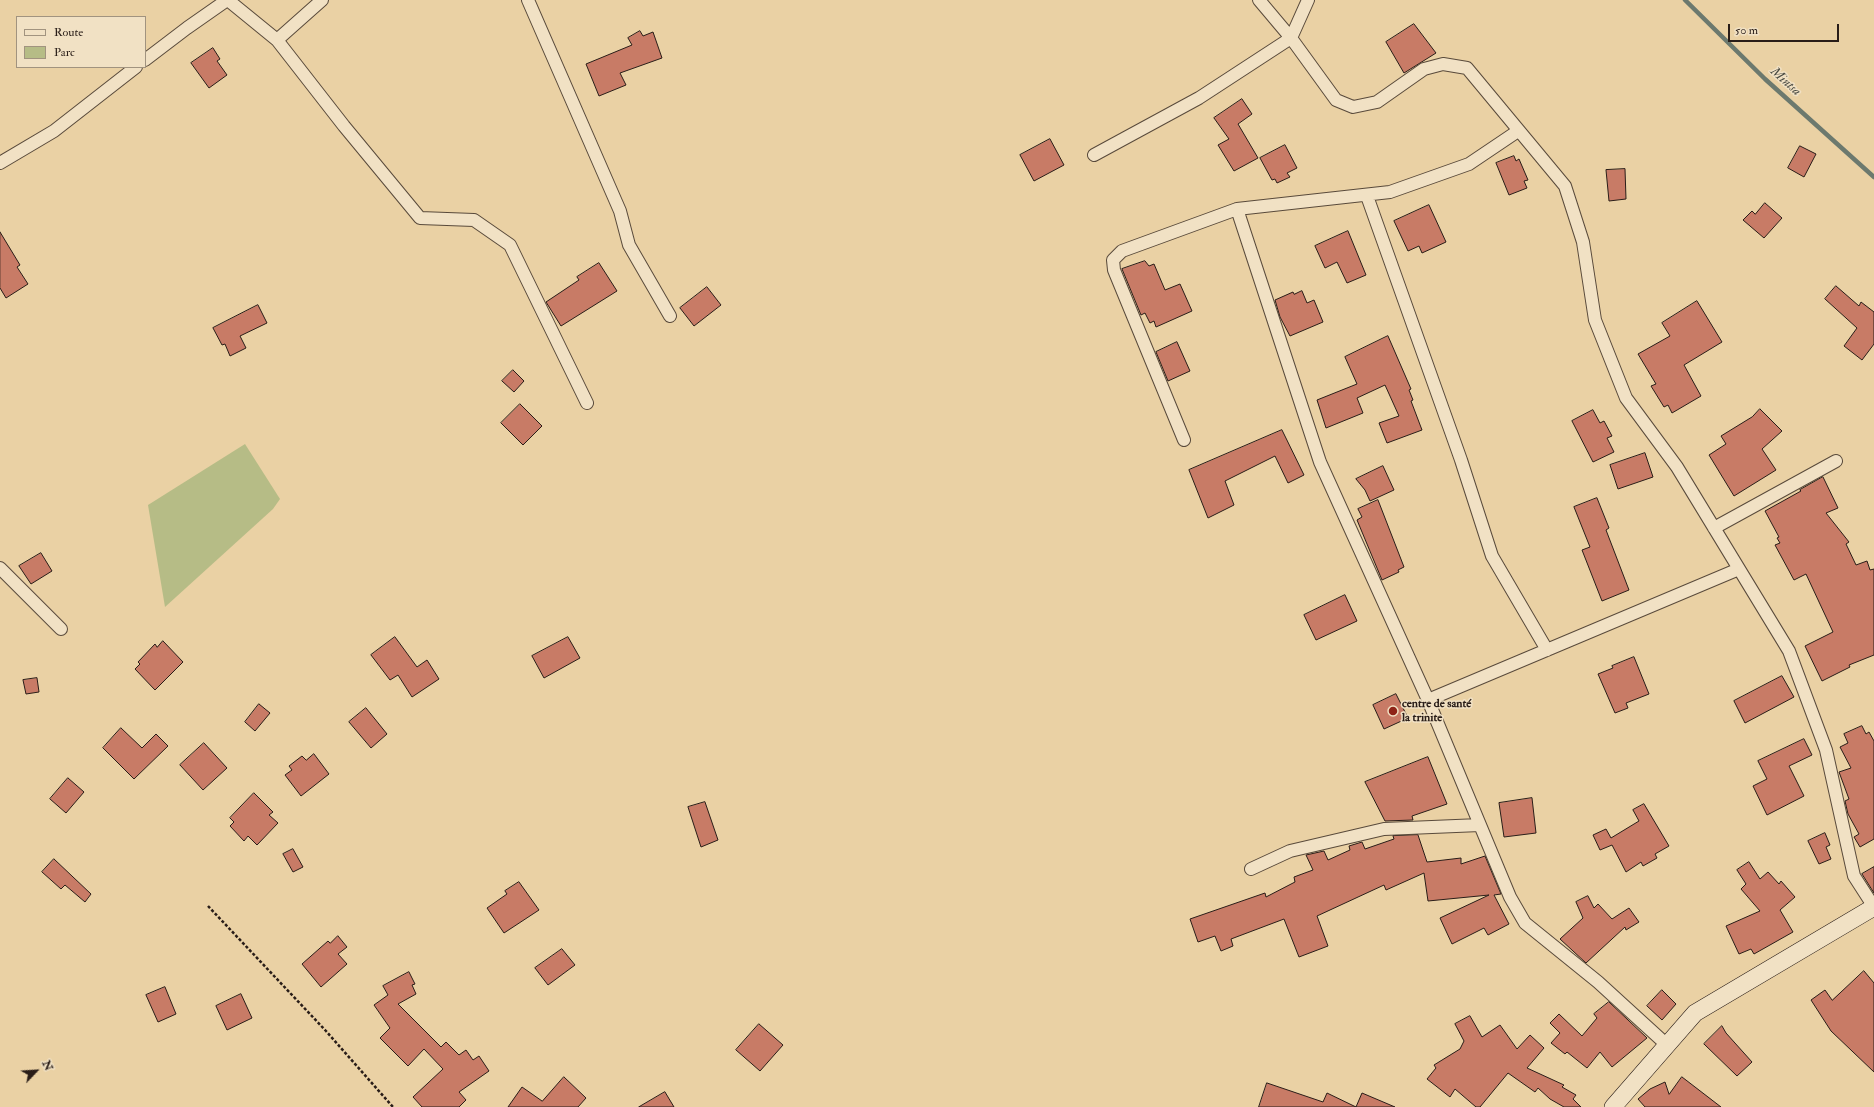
<!DOCTYPE html>
<meta charset="utf-8">
<style>
body{margin:0}
#map{position:relative;width:1874px;height:1107px;overflow:hidden;background:#ead1a4;font-family:"IM FELL Double Pica",serif}
canvas{display:block}
.legend{position:absolute;left:16px;top:16px;width:130px;height:52px;box-sizing:border-box;background:#f1e1c4;border:1px solid #a1937f;margin:0;padding:5px 7px;list-style:none;font-size:12px;color:#291d18}
.legend li{display:flex;align-items:center;gap:8px;height:20px}
.legend b{width:20px;border:1px solid #a1937f}
.north{position:absolute;left:16px;top:1051px;width:40px;height:40px;-webkit-text-stroke:3px #f1e1c4;paint-order:stroke;rotate:65deg;font-size:11px;font-weight:700;line-height:16px;text-align:center;color:#291d18}
.north::after{content:'';display:block;margin:auto;width:14px;height:18px;background:#291d18;clip-path:polygon(50% 0,100% 100%,50% 72%,0 100%)}
.scale{position:absolute;left:1728px;top:24px;width:111px;height:18px;box-sizing:border-box;border:2px solid #291d18;border-top:0;padding-left:5px;font-size:12px;line-height:14px;white-space:nowrap;color:#291d18;-webkit-text-stroke:3px #f1e1c4;paint-order:stroke}
</style>
<div id="map">
<canvas width="1874" height="1107"></canvas>
<ul class="legend">
<li><b style="height:5px;background:#f1e1c4"></b>Route</li>
<li><b style="height:11px;background:#b6bc86"></b>Parc</li>
</ul>
<div class="north">N</div>
<div class="scale">50 m</div>
</div>
<script>
const g = document.querySelector('canvas').getContext('2d');
g.lineJoin = 'round';
function fill(path, color) { g.fillStyle = color; g.fill(path, 'evenodd'); }
function stroke(path, color, width, dash) { g.strokeStyle = color; g.lineWidth = width; g.lineCap = dash ? 'butt' : 'round'; g.setLineDash(dash || []); g.stroke(path); }
function write(font, color, halo, rows, align = 'center') {
  g.font = font + ' "IM FELL Double Pica",serif'; g.lineWidth = 3; g.setLineDash([]); g.textBaseline = 'middle'; g.strokeStyle = halo; g.fillStyle = color; for (const [text, x, y, turn = 0] of rows) {
    g.save(); g.translate(x, y); g.rotate((+turn || 0) * Math.PI / 180); g.textAlign = isNaN(turn) ? turn : align; if (halo) g.strokeText(text, 0, 0); g.fillText(text, 0, 0); g.restore();
  }
}
fill(new Path2D(`
 M245,444L280,499L273,509L165,607L148,505Z`), '#b6bc86');
stroke(new Path2D(`
 M1685,0L1765,79L1874,177`), '#6c796e', 4.5);
const building = new Path2D(`
 M1414,24L1436,53L1404,73L1386,42Z
 M640,31L643,36L653,32L662,58L620,73L626,85L599,96L586,64L632,45L628,38Z
 M213,48L220,59L217,61L227,75L209,88L191,63Z
 M1242,99L1252,114L1238,124L1258,158L1234,171L1218,145L1229,139L1214,118Z
 M1050,139L1064,165L1034,181L1020,155Z
 M1285,145L1297,168L1287,173L1290,177L1277,183L1275,179L1272,180L1260,158Z
 M1800,146L1816,154L1804,177L1788,168Z
 M1514,156L1516,161L1519,159L1528,180L1524,181L1527,188L1509,195L1496,163Z
 M1625,169L1626,199L1609,201L1606,170Z
 M1765,203L1782,218L1764,238L1743,220L1752,211L1755,214Z
 M1429,205L1446,242L1422,253L1419,246L1408,251L1394,221Z
 M1348,231L1366,275L1347,283L1337,262L1325,268L1315,246Z
 M0,232L20,265L17,267L28,284L6,298L0,288Z
 M1145,261L1149,266L1154,264L1165,290L1180,284L1192,311L1156,327L1154,321L1150,323L1145,313L1141,315L1122,269Z
 M599,263L617,291L561,326L546,302L579,280L577,277Z
 M1836,286L1859,306L1861,302L1874,312V344L1862,360L1844,346L1857,328L1825,299Z
 M707,287L721,305L694,326L680,308Z
 M1302,291L1307,303L1314,300L1323,322L1290,336L1280,317L1275,300L1293,292L1294,294Z
 M1697,301L1722,342L1684,365L1701,396L1672,413L1668,405L1664,407L1651,386L1656,384L1638,354L1670,336L1662,323Z
 M258,305L267,323L240,336L246,348L230,356L225,344L222,345L213,328Z
 M1388,336L1411,389L1409,390L1413,400L1411,401L1422,430L1387,443L1379,423L1399,416L1385,385L1357,398L1363,413L1326,428L1317,400L1357,384L1345,357Z
 M1177,342L1190,371L1168,381L1156,352Z
 M513,370L524,381L514,392L502,381Z
 M520,404L542,426L523,445L501,423Z
 M1760,409L1782,431L1762,449L1776,470L1734,496L1709,455L1726,444L1721,436L1752,417Z
 M1593,410L1600,423L1604,421L1612,436L1607,438L1614,452L1593,462L1572,421Z
 M1282,430L1304,475L1288,483L1275,456L1225,481L1234,505L1208,518L1189,470Z
 M1645,453L1653,477L1618,489L1610,465Z
 M1383,466L1394,490L1370,501L1365,490L1356,479Z
 M1823,477L1838,508L1826,513L1849,542L1846,544L1856,565L1867,561L1870,570L1874,569V655L1849,665L1850,667L1822,681L1805,646L1833,632L1806,574L1794,580L1775,545L1780,543L1777,538L1779,537L1765,511L1801,491L1800,490Z
 M1597,498L1609,528L1606,530L1629,590L1602,601L1582,550L1590,547L1574,507Z
 M1378,500L1404,567L1398,570L1399,572L1382,580L1357,520L1362,517L1358,509Z
 M41,553L52,571L31,584L19,566Z
 M1345,595L1357,621L1316,640L1304,615Z
 M395,637L417,667L427,660L439,679L412,697L398,675L390,680L371,655Z
 M568,637L580,658L544,678L532,656Z
 M163,641L183,662L155,690L135,669L140,664L138,662L155,644L157,647Z
 M1634,657L1649,694L1626,703L1628,708L1615,713L1598,674L1613,668L1612,666Z
 M1782,676L1794,697L1745,723L1734,701Z
 M37,678L39,692L26,694L23,680Z
 M1396,694L1408,718L1384,729L1373,705Z
 M259,704L270,713L255,731L245,722Z
 M366,708L387,734L371,748L349,722Z
 M1862,726L1866,734L1869,732L1874,741V839L1860,847L1854,837L1859,834L1848,814L1845,801L1849,799L1839,772L1851,768L1840,747L1848,743L1844,734Z
 M121,728L142,748L156,734L168,746L134,779L103,748Z
 M1804,739L1812,755L1789,766L1804,796L1767,815L1753,786L1767,779L1758,761Z
 M204,743L227,768L203,790L180,765Z
 M314,754L329,774L301,796L285,775L292,770L289,766L302,756L306,760Z
 M1428,757L1447,804L1412,816L1413,820L1385,821L1365,782Z
 M68,778L84,792L66,813L50,799Z
 M254,793L273,812L269,815L278,823L257,845L248,836L244,841L230,826L234,822L230,818Z
 M1532,798L1536,833L1504,837L1499,803Z
 M705,802L718,840L701,847L688,807Z
 M1644,804L1669,846L1655,854L1657,858L1643,866L1641,862L1626,872L1612,845L1600,850L1593,835L1606,829L1611,838L1639,821L1633,810Z
 M1825,833L1830,845L1826,847L1831,859L1819,864L1808,841Z
 M1418,835L1427,862L1461,858V864L1485,856L1501,894L1494,895L1509,924L1488,935L1484,928L1452,944L1440,918L1489,895L1428,901L1424,873L1386,890L1384,885L1317,916L1328,946L1299,957L1284,919L1231,939L1233,946L1221,951L1215,936L1198,942L1190,919L1265,893L1266,897L1295,882L1294,877L1313,870L1306,855L1324,851L1328,860L1350,850L1349,846L1362,842L1365,849L1394,839L1393,836Z
 M293,849L303,867L293,872L283,854Z
 M54,859L91,894L85,902L65,885L61,889L42,872Z
 M1749,862L1760,879L1768,872L1779,884L1781,881L1795,897L1780,910L1793,932L1754,954L1751,949L1739,954L1726,926L1760,911L1741,889L1746,884L1737,870Z
 M1874,867V893L1862,874Z
 M519,882L539,910L504,933L487,908L507,894L505,891Z
 M1588,896L1594,908L1598,904L1612,919L1629,908L1639,922L1626,930L1625,927L1586,963L1560,939L1583,918L1576,902Z
 M338,936L347,947L338,954L347,964L321,987L302,964L328,941L330,943Z
 M562,949L575,965L548,985L535,968Z
 M1864,971L1874,983V1072L1831,1031L1811,1000L1825,990L1832,1000Z
 M409,972L415,984L412,985L416,994L398,1004L441,1047L446,1042L459,1055L466,1050L473,1060L479,1056L489,1071L459,1092L466,1100L459,1107H422L413,1097L443,1069L424,1049L408,1066L380,1038L390,1028L374,1005L388,995L383,986Z
 M165,987L176,1014L158,1022L146,995Z
 M1662,990L1676,1004L1662,1020L1647,1006Z
 M241,994L252,1018L227,1030L216,1006Z
 M1609,1002L1647,1038L1612,1067L1600,1052L1587,1068L1567,1052L1565,1054L1551,1043L1560,1033L1550,1023L1559,1014L1582,1036L1597,1018L1594,1014Z
 M1470,1016L1482,1037L1500,1025L1517,1049L1530,1035L1544,1048L1527,1068L1564,1085L1562,1087L1576,1095L1573,1099L1581,1107H1564L1550,1099L1538,1088L1535,1092L1508,1073L1480,1107H1476L1455,1089L1450,1097L1427,1079L1436,1068L1434,1065L1460,1049L1464,1041L1455,1024Z
 M759,1024L783,1045L760,1071L736,1050Z
 M1722,1026L1726,1033L1752,1062L1737,1076L1704,1044Z
 M564,1077L586,1098L578,1107H508L522,1087L542,1101Z
 M1682,1077L1721,1107H1645L1638,1099L1650,1089L1665,1082L1669,1094Z
 M1267,1083L1323,1102L1327,1093L1356,1107L1362,1093L1395,1107H1259Z
 M665,1092L674,1107H639Z`);
fill(building, '#c87b66');
stroke(building, '#291d18', 1);
const minor = new Path2D(`
 M228,0L277,40L344,126L420,218L474,220L510,245L587,403
 M528,0L620,211L629,245L670,316
 M1259,0L1291,38L1336,100L1353,107L1377,102L1424,69L1443,64L1467,68L1565,186L1583,242L1595,320L1626,398L1677,467L1789,651L1826,750L1854,876L1874,907
 M277,40L322,0
 M145,60L187,28L227,0
 M1094,155L1199,98L1291,38L1308,0
 M0,163L54,131L136,67
 M1367,196L1461,460L1492,556L1547,650
 M1237,209L1320,462L1428,700L1510,897L1525,923L1598,982L1667,1045
 M1184,440L1114,270L1113,260L1122,251L1237,209L1390,192L1469,164L1518,131
 M1714,528L1836,461
 M0,568L61,629
 M1428,700L1739,569
 M1251,869L1290,851L1384,829L1480,825`);
const secondary = new Path2D(`
 M1613,1107L1695,1013L1874,907`);
stroke(minor, '#594a3b', 14);
stroke(secondary, '#291d18', 18);
stroke(new Path2D(`
 M208,906L326,1031L393,1107`), '#291d18', 2.5, [3, 2]);
stroke(minor, '#f1e1c4', 12);
stroke(secondary, '#f1e1c4', 17);
for (const [x, y, r, color] of [
 [1393,711,5,"#8f2418"]
]) { const dot = new Path2D(); dot.arc(x, y, r, 0, 2 * Math.PI); g.fillStyle = color; g.fill(dot); stroke(dot, '#f1e1c4', 1.5); }
write('bold 12px', '#291d18', '#f1e1c4', [
 ["centre de santé",1402,704],
 ["la trinite",1402,718]
], 'left');
write('italic 13px', '#4a4b43', '#f1e1c4', [
 ["Mintsa",1785,82,42]
]);
</script>
